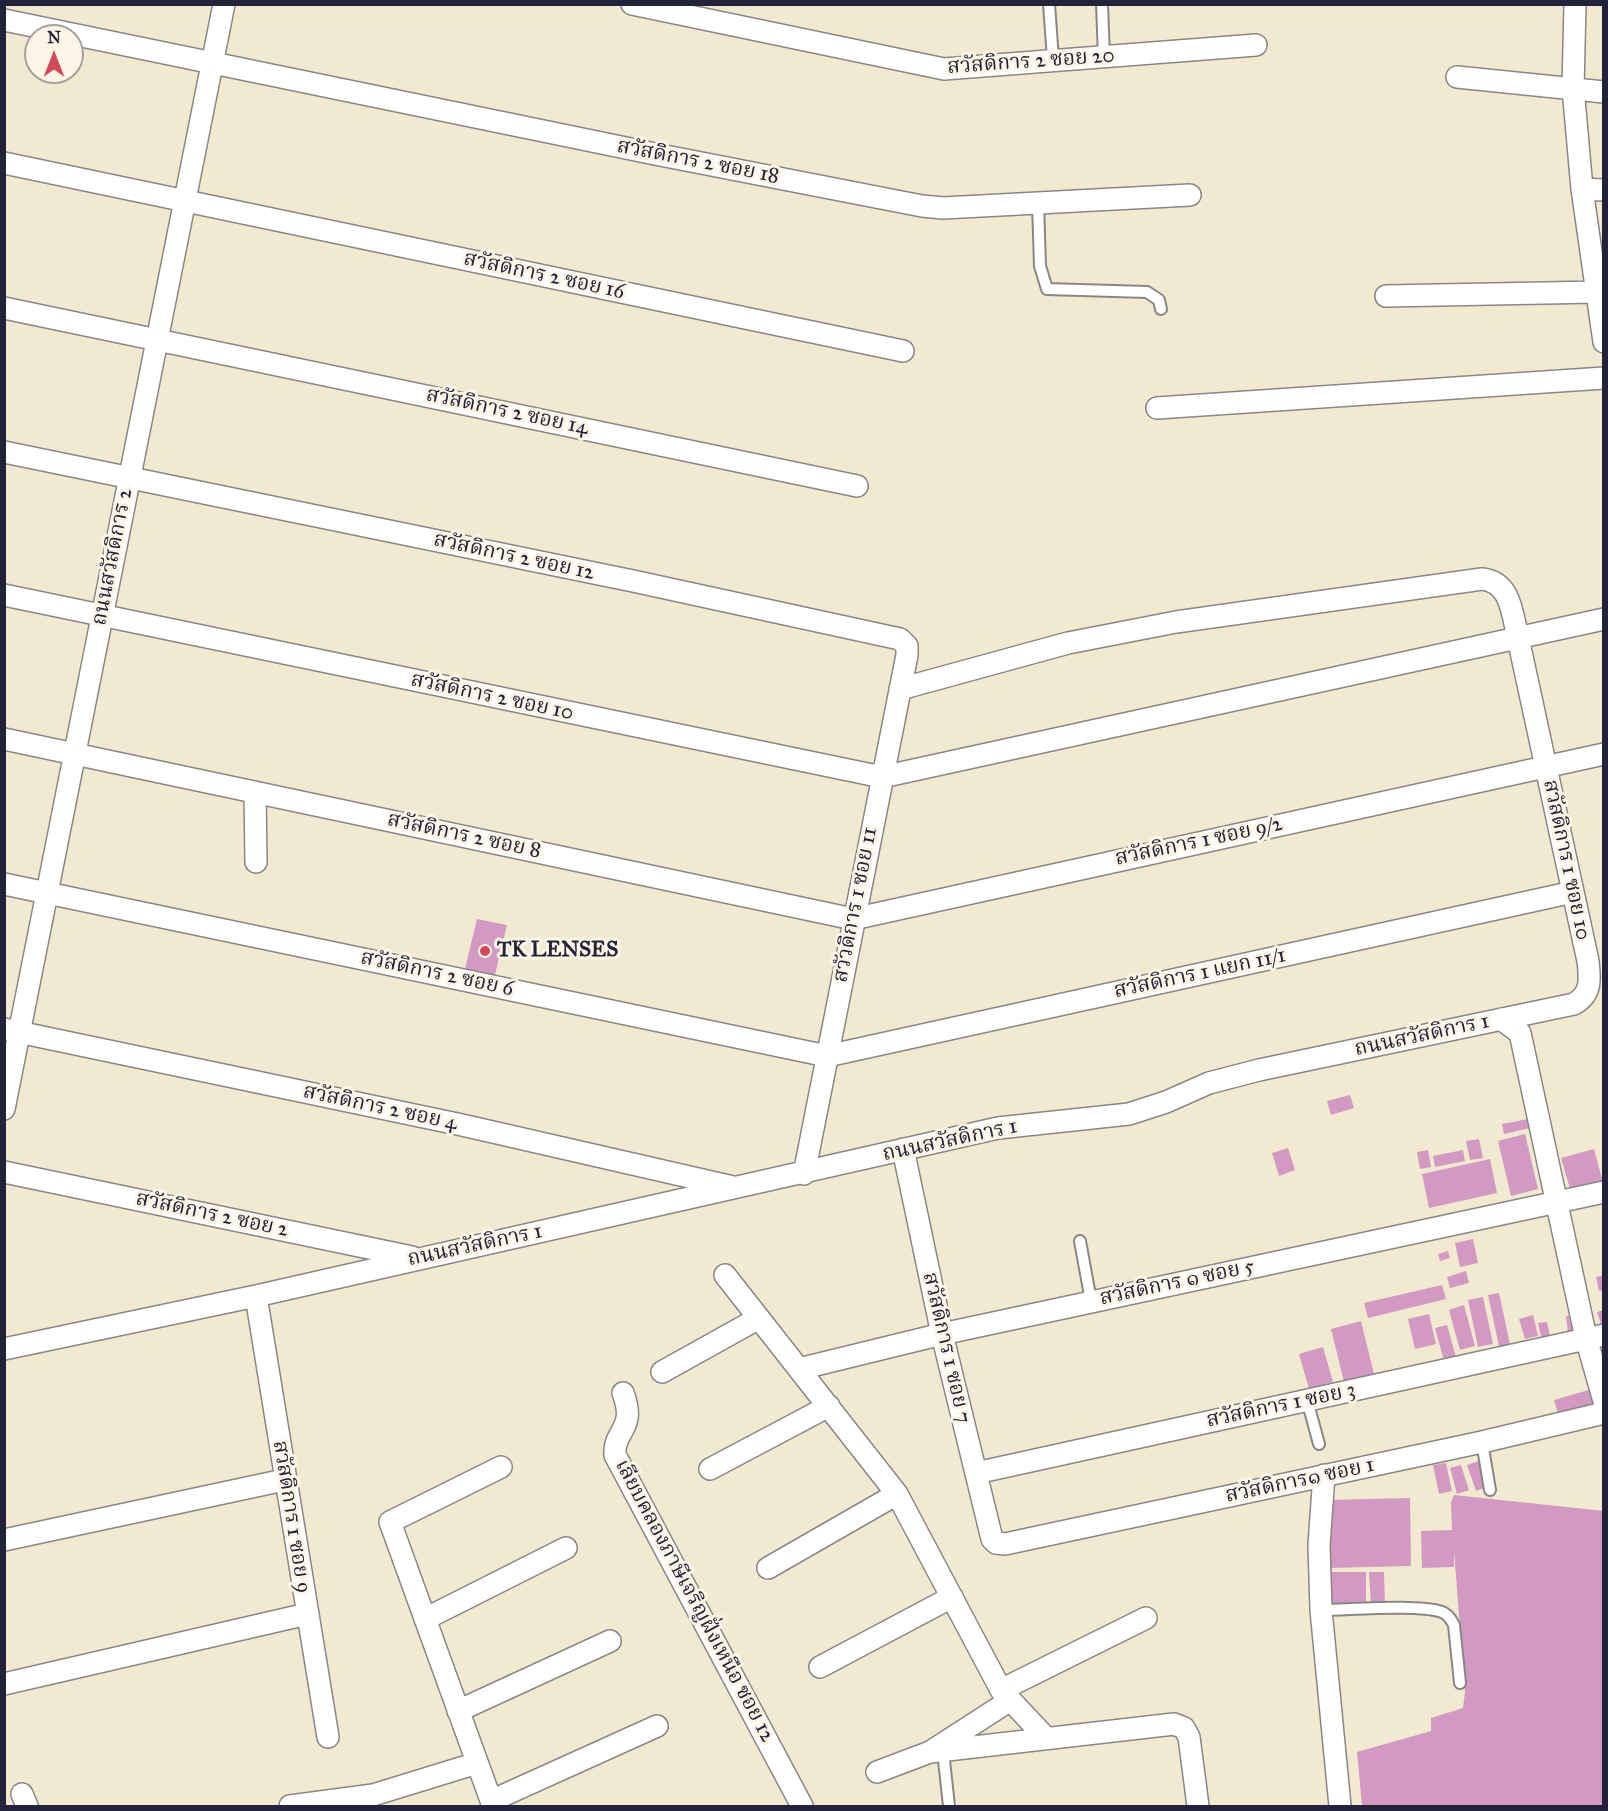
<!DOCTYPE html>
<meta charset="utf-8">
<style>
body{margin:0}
#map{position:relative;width:1608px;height:1811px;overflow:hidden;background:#f2ead0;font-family:"IM FELL Great Primer",serif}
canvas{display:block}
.frame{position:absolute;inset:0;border:6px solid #22223b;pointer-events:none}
.north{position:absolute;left:24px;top:24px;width:60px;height:60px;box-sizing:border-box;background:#fcf5e5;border:2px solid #a5a1a1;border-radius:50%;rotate:0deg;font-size:16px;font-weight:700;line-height:24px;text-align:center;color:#22223b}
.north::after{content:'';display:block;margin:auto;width:21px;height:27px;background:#d1495b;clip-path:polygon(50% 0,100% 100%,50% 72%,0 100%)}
</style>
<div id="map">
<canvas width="1608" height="1811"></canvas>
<div class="frame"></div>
<div class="north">N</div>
</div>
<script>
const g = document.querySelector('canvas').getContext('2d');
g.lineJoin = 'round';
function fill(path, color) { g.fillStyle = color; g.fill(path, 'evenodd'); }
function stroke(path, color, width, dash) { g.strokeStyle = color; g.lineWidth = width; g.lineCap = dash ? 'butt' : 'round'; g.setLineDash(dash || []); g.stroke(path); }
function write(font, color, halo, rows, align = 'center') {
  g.font = font + ' "IM FELL Great Primer","Noto Serif Thai",serif'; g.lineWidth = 6; g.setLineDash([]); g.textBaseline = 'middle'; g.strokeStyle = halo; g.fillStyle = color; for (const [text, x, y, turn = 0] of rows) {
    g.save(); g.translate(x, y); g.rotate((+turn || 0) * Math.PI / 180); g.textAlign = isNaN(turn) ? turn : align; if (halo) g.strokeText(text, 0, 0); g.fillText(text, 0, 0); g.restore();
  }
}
fill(new Path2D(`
 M477,919L507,925L493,983L463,977Z
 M1350,1095L1354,1108L1331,1115L1327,1101Z
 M1528,1119L1530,1128L1504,1134L1502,1124Z
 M1525,1134L1538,1189L1511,1196L1498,1141Z
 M1479,1139L1483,1158L1470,1160L1466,1141Z
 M1288,1148L1295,1170L1279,1176L1272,1153Z
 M1594,1149L1603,1183L1571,1192L1561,1158Z
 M1428,1150L1431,1167L1420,1169L1417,1152Z
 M1463,1150L1465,1161L1435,1167L1433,1156Z
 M1490,1159L1497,1193L1429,1208L1422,1174Z
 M1473,1239L1478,1263L1460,1267L1455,1243Z
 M1448,1251L1450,1258L1440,1261L1438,1254Z
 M1466,1271L1469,1283L1450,1288L1447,1277Z
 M1604,1275V1290L1599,1291L1596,1277Z
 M1442,1285L1446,1299L1368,1318L1364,1303Z
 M1499,1293L1511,1349L1500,1351L1488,1295Z
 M1483,1297L1493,1344L1478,1347L1468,1300Z
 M1464,1305L1475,1346L1460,1350L1449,1310Z
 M1604,1310V1330H1603L1597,1312Z
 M1429,1314L1436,1344L1415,1349L1408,1319Z
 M1533,1315L1538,1336L1525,1339L1519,1319Z
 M1576,1315L1578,1334H1568L1566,1316Z
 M1361,1321L1375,1378L1345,1386L1331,1329Z
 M1547,1322L1551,1340L1542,1341L1538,1323Z
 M1447,1325L1456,1357L1444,1361L1435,1328Z
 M1323,1347L1333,1382L1309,1389L1299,1354Z
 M1592,1389L1597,1408L1560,1420L1554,1400Z
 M1479,1461L1488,1487L1476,1491L1467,1465Z
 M1446,1463L1452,1491L1439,1494L1433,1465Z
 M1461,1465L1469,1490L1457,1494L1450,1468Z
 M1454,1495L1604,1511V1806H1362L1357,1752L1431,1731V1718L1463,1708L1465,1692L1454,1551V1567L1422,1568L1421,1531L1452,1530L1451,1502Z
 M1410,1498L1411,1566L1329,1568L1327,1500Z
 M1325,1572H1366V1606L1326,1607Z
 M1369,1572H1384L1385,1605H1371Z`), '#d299c3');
const lane = new Path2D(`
 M1049,4L1053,59
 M1102,4L1104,57
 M1038,203L1040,266L1047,289L1147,292L1159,300L1161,309
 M1080,1241L1091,1301
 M1307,1400L1319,1444
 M1482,1442L1490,1490
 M1321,1610C1350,1610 1417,1604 1442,1612C1448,1614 1451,1619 1454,1625L1460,1683
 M943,1751L949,1806`);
const street = new Path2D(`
 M632,4L944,69L1256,45
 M1575,4L1573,88L1582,189L1604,342
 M4,20L655,154L922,206L943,208L1190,195
 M1457,77L1604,92
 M4,163L903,351
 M1582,189L1604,190
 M1386,296L1597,292
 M4,308L857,486
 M1157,408L1604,378
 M4,452L633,581L900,639L907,646V655L804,1174
 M4,595L882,777L1604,619
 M4,739L853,919L1604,754
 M255,792L256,862
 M4,884L827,1056L1573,892
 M1501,1019L1520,1033L1586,1338L1604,1401
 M4,1029L462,1125L733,1187
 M4,1109L224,4
 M903,1149L942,1334L992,1539L996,1543L1005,1544L1482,1442L1604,1413
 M4,1172L412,1257
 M725,1275L897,1494L1001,1690L1046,1738
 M256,1296L328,1737
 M4,1349L256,1296L998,1128L1129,1114L1166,1102L1209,1083L1259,1070L1574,1004C1592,994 1590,979 1588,961L1518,638C1512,613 1511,582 1482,579L1176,622L1068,643L900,689
 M799,1369L942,1334L1604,1192
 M662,1372L759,1318
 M623,1393C637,1430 613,1430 615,1455L802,1806
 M710,1469L829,1406
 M976,1473L1604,1335
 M1324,1475L1319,1545L1321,1610L1340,1806
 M4,1540L284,1480
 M768,1568L897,1494
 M425,1619L566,1548
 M820,1667L952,1597
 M4,1684L307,1614
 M1001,1690L1146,1618
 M458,1711L610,1641
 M930,1752L1174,1724L1184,1728L1189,1737L1198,1806
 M877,1772L930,1752L1009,1701
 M22,1794L27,1806
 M491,1801L657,1726
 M290,1806L373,1795L477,1763
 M493,1806L390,1522L501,1467`);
stroke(lane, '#8a8686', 14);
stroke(street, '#8a8686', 24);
stroke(lane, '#fff', 10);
stroke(street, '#fff', 21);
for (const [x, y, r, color] of [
 [485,951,6,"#d1495b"]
]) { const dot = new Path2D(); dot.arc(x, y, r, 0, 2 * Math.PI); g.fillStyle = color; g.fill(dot); stroke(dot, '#fcf5e5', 2); }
write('21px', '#22223b', '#fcf5e5', [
 ["สวัสดิการ 2 ซอย 20",1031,62,-4],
 ["สวัสดิการ 2 ซอย 18",698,162,11],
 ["สวัสดิการ 2 ซอย 16",544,276,12],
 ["สวัสดิการ 2 ซอย 14",507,412,12],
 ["ถนนสวัสดิการ 2",113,557,-79],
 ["สวัสดิการ 2 ซอย 12",514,557,12],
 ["สวัสดิการ 2 ซอย 10",492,697,12],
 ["สวัสดิการ 2 ซอย 8",464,836,12],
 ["สวัสดิการ 1 ซอย 9/2",1199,842,-12],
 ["สวัสดิการ 1 ซอย 10",1566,860,78],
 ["สวัวดิการ 1 ซอย 11",856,905,-79],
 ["สวัสดิการ 2 ซอย 6",437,974,12],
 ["สวัสดิการ 1 แยก 11/1",1200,974,-12],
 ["ถนนสวัสดิการ 1",1422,1036,-12],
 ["สวัสดิการ 2 ซอย 4",380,1108,12],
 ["ถนนสวัสดิการ 1",950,1141,-12],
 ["สวัสดิการ 2 ซอย 2",212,1215,12],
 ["ถนนสวัสดิการ 1",475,1246,-12],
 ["สวัสดิการ ๑ ซอย 5",1177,1283,-12],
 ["สวัสดิการ 1 ซอย 7",946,1348,77],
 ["สวัสดิการ 1 ซอย 3",1281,1406,-12],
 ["สวัสดิการ๑ ซอย 1",1300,1481,-12],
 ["สวัสดิการ 1 ซอย 9",291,1517,81],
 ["เลียบคลองภาษีเจริญฝั่งเหนือ ซอย 12",694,1601,62]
]);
write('bold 21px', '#22223b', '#fcf5e5', [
 ["TK LENSES",497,951]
], 'left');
</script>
